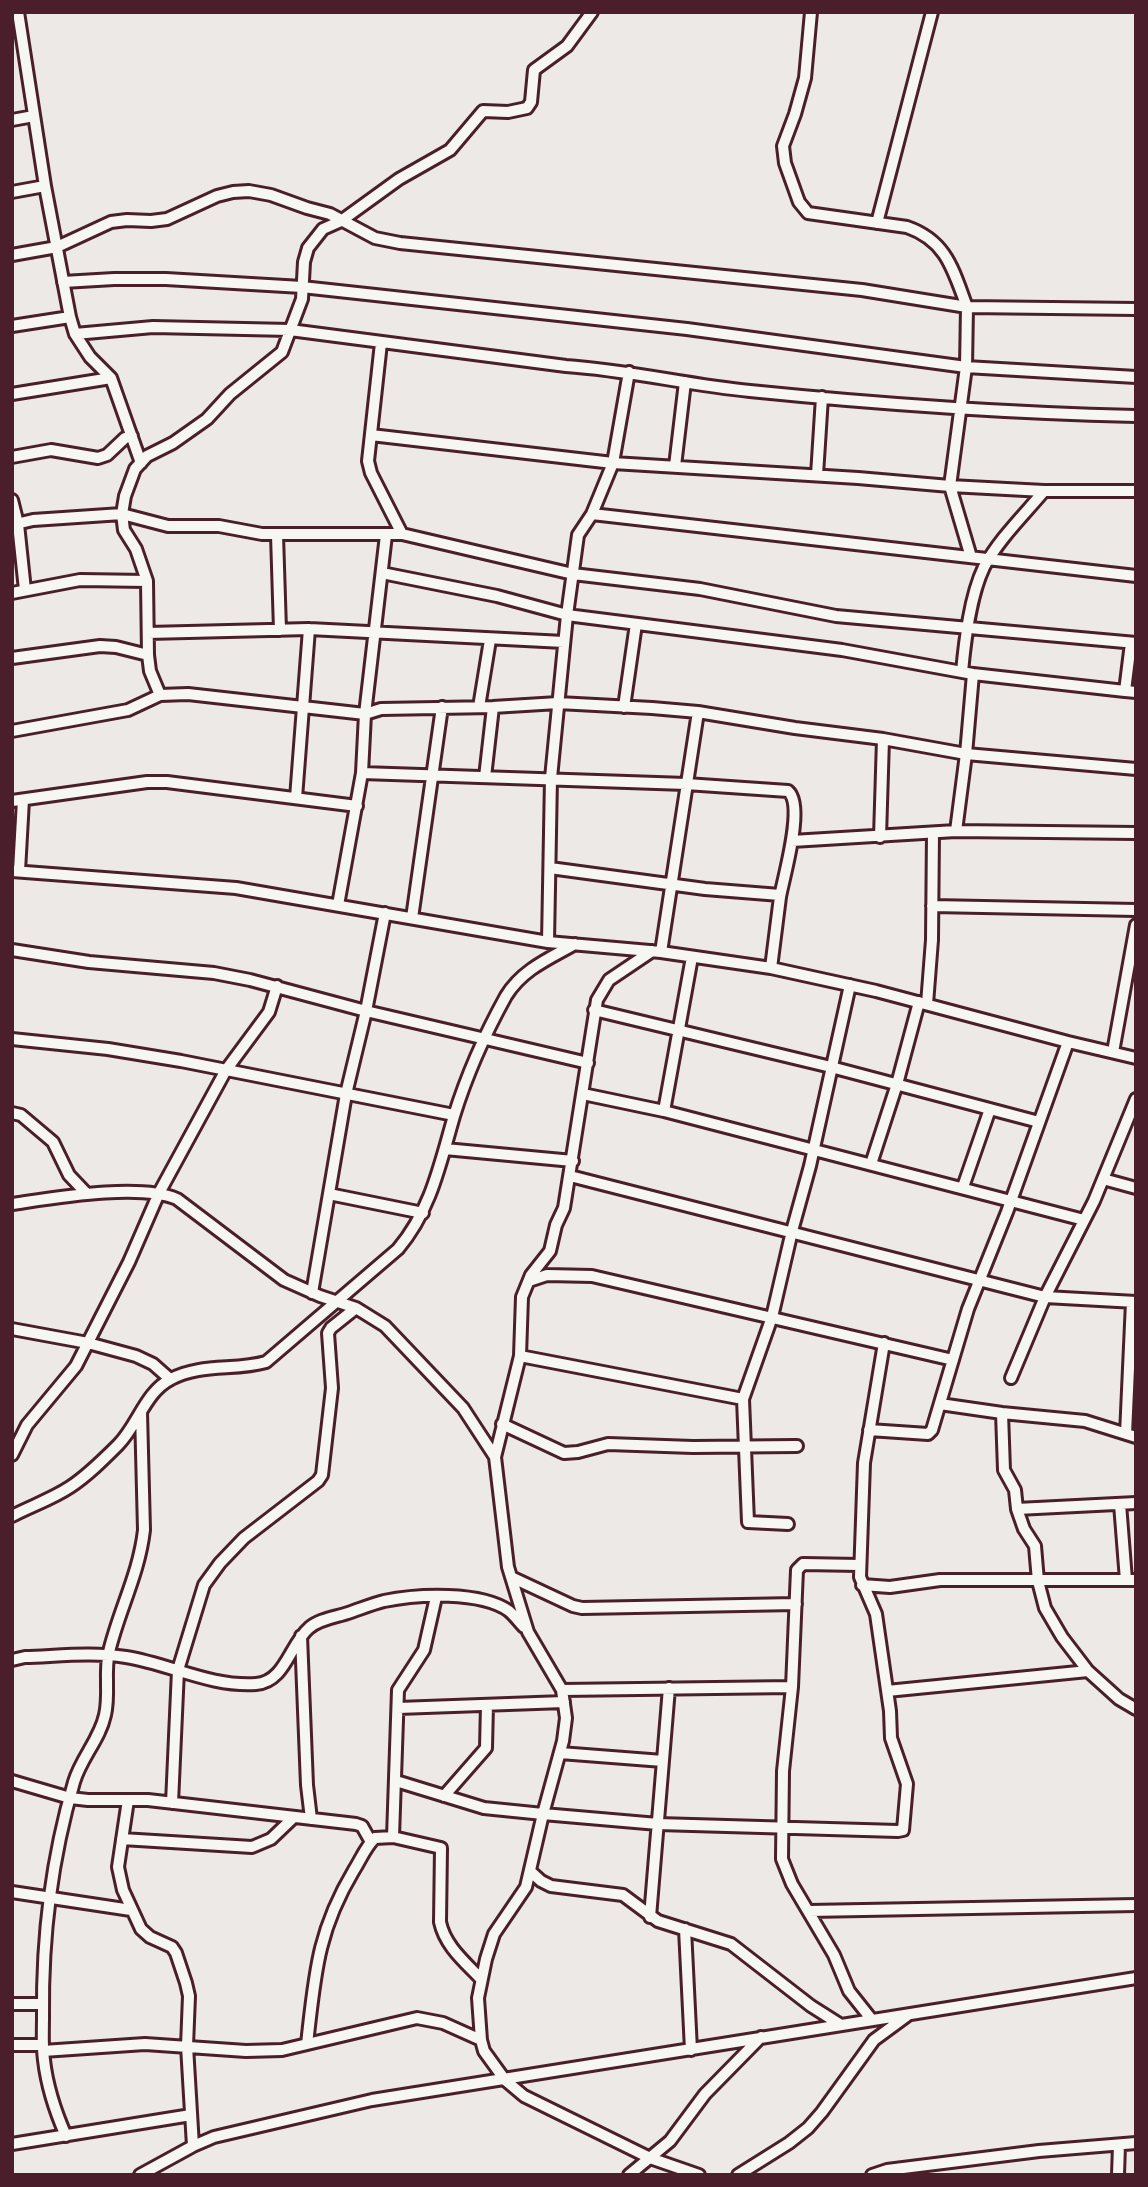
<!DOCTYPE html>
<style>
body{margin:0}
#map{position:relative;width:1148px;height:2187px;overflow:hidden;background:#ece9e6;font-family:Kalam,sans-serif}
canvas{display:block}
.frame{position:absolute;inset:0;border:14px solid #4a1f2b;pointer-events:none}
</style>
<div id="map">
<canvas width="1148" height="2187"></canvas>
<div class="frame"></div>
</div>
<script>
const g = document.querySelector('canvas').getContext('2d');
g.lineJoin = 'round';
function stroke(path, color, width, dash) { g.strokeStyle = color; g.lineWidth = width; g.lineCap = dash ? 'butt' : 'round'; g.setLineDash(dash || []); g.stroke(path); }
const minor = new Path2D(`
 M18,12L45,186L70,317L75,334L90,357L111,378L141,463
 M12,120L34,116
 M12,192L45,186
 M877,223L932,12
 M12,255L57,247L111,222L127,220L151,221L167,219L217,196L233,192L249,191L271,195L307,208L330,214L375,238L400,243L862,290L967,307C953,270 947,241 907,227L808,213L799,202L785,163L783,146L795,114L805,78L811,12
 M63,282L114,279H166L302,287L687,329L966,367L1136,377
 M12,326L70,317
 M75,334L153,327L290,330L566,366C628,370 688,385 750,391C878,404 1007,413 1136,416
 M381,343L368,461L371,473L402,534
 M12,394L111,378
 M371,435L613,463L858,478L950,486L1044,491H1136
 M12,457L51,450L98,458L107,455L125,438L132,436
 M675,466L685,382
 M817,475L822,397
 M12,500L18,524L25,590
 M592,514L1136,576
 M12,525L33,520L122,514L168,526H219L262,534H402L573,574L700,589L836,616L1136,643
 M277,535L280,630
 M971,557L950,486L966,367L967,307L1136,309
 M382,573L497,596L567,615L842,650L973,674L1125,691
 M12,593L80,580L147,581
 M148,633L309,629L564,642
 M1131,643L1125,691L1136,692
 M12,658L100,646L116,647L148,655
 M962,672C965,640 970,596 984,567C999,539 1024,515 1044,491
 M160,695L150,671L148,655L147,581L136,549L124,530L122,514L125,496L135,469L147,456L173,443L207,419L230,394L282,352L302,299L304,262L308,248L323,229L341,221L399,179L450,150L483,111L508,112L527,108L531,102L534,70L567,46L592,12
 M479,707L490,640
 M624,707L636,624
 M12,731L128,710L160,695L188,694L365,714L381,709L493,707L558,703L652,708L698,712L795,728L883,739L966,754L1136,769
 M362,773L686,784L788,791C805,805 784,875 780,897C777,920 774,944 771,968
 M485,777L493,707
 M296,798L309,629
 M12,801L147,782H167L357,806
 M956,831L966,754L973,674
 M880,837L883,739
 M792,841L956,831L1136,833
 M550,868L705,889L780,895
 M12,871L236,888L548,942L661,952L771,968L876,991L1068,1042L1136,1058
 M19,871L23,800
 M338,905L362,773L365,714L386,535
 M932,906L1136,910
 M412,918L442,707
 M548,942L551,778L567,615L578,535L592,514L613,463L629,372
 M12,950L89,962L214,973L250,980L366,1011L588,1063
 M652,951L609,980L597,1000L564,1208L556,1225L550,1251L531,1275L522,1297L520,1356L495,1457L508,1567L528,1632L562,1690L566,1718L563,1741L543,1814L526,1887L494,1934L486,1959L478,1998L481,2040L484,2051L505,2080L524,2096L650,2158L699,2175
 M661,952L698,712
 M927,1004L932,940L933,833
 M594,1010L831,1067L1039,1122
 M12,1039L108,1049L181,1061L454,1115
 M1113,1052L1136,925
 M583,1094L664,1111L1084,1220
 M664,1111L692,957
 M12,1113L21,1115L53,1142L69,1175L87,1194
 M445,1149L573,1161
 M871,1164L897,1084L919,1002
 M570,1176L1045,1297L1136,1302
 M1103,1179L1136,1188
 M963,1187L990,1109
 M329,1194L423,1213
 M12,1204C54,1198 139,1183 177,1199L284,1280L320,1296L356,1308L385,1326L463,1408L495,1457
 M529,1281L547,1275L592,1276L953,1360
 M312,1293L346,1094L366,1011L385,913
 M12,1329L88,1343L136,1356L153,1364L170,1379
 M520,1356L743,1399
 M1011,1378L1045,1297L1094,1201L1136,1099
 M940,1404L1002,1413L1085,1421L1136,1437
 M1002,1413L1004,1470L1015,1490L1017,1509L1024,1529L1035,1546L1038,1581L1045,1608L1062,1637L1088,1671L1119,1699L1136,1709
 M502,1424L564,1453L578,1452L608,1444L693,1447L797,1446
 M869,1430L928,1434L932,1430L968,1309L1007,1212L1068,1042
 M1126,1434L1132,1302
 M12,1455L27,1425L76,1366L129,1262L159,1193L226,1070L269,1012L277,986
 M1120,1504L1126,1580
 M1017,1509L1136,1503
 M12,1516C31,1506 52,1499 70,1487C87,1476 103,1460 118,1445C138,1425 145,1392 171,1379C201,1363 235,1371 266,1362L398,1249C431,1210 440,1164 454,1116C467,1074 485,1034 506,996C522,970 548,959 575,944
 M788,1524L748,1522L743,1399L772,1317L792,1231L810,1166L850,985
 M859,1565L803,1564L797,1570L792,1687L783,1771L782,1859L792,1884L834,1955L849,1991L872,2020
 M511,1577L573,1606L582,1608L796,1604
 M862,1585L890,1587L940,1580H1136
 M301,1636L307,1785L311,1819
 M12,1660L25,1657C58,1656 93,1652 126,1657C170,1664 210,1687 256,1684C285,1682 290,1644 309,1628C319,1619 336,1617 348,1613C360,1609 372,1604 384,1601C417,1594 481,1591 509,1611C515,1616 519,1622 524,1627
 M562,1690L792,1687
 M887,1691L1088,1671
 M398,1708L564,1702
 M560,1753L663,1761
 M12,1781L70,1798L88,1800H148L356,1824L362,1826L371,1842
 M396,1781L484,1808L543,1814L658,1824L898,1831L903,1830L907,1784L891,1738L890,1711L876,1614L860,1577L864,1463L884,1343
 M444,1796L486,1748L487,1705
 M128,1800L118,1867L123,1890L141,1929L150,1937L172,1947L176,1953L186,1983L189,1996L187,2046L193,2146
 M172,1803L178,1670L204,1585L220,1563L244,1538L318,1481L322,1475L332,1388L328,1333L331,1328L356,1308
 M393,1837L398,1690L424,1650L436,1597
 M122,1839L252,1847L271,1839L294,1817
 M530,1871L541,1881L551,1886L623,1895L658,1921L731,1944L811,2006L841,2025
 M12,1892L131,1910
 M809,1911L1136,1905
 M650,1917L669,1688
 M685,1929L691,2050
 M12,2004H43
 M307,2044C315,1974 317,1932 354,1870C361,1859 366,1846 375,1838L393,1837L441,1848L440,1922C445,1946 465,1962 481,1979
 M12,2045H43
 M43,2051L145,2044L246,2051L282,2050L417,2018L443,2023L481,2040
 M66,2136C55,2111 47,2087 44,2060C42,2046 43,2031 43,2017C42,1939 52,1857 74,1782C81,1758 100,1739 105,1715C110,1694 104,1672 109,1652C119,1610 139,1574 144,1530L141,1412
 M12,2144L191,2115
 M140,2175L193,2146L214,2137L372,2100L1136,1978
 M629,2175L670,2141L705,2094L761,2037
 M738,2175L789,2143L808,2128L822,2112L874,2040L908,2015
 M872,2175L887,2170L1039,2151L1136,2143
 M1118,2175L1119,2145`);
stroke(minor, '#4a1f2b', 16);
stroke(minor, '#f6f6f2', 10);
</script>
